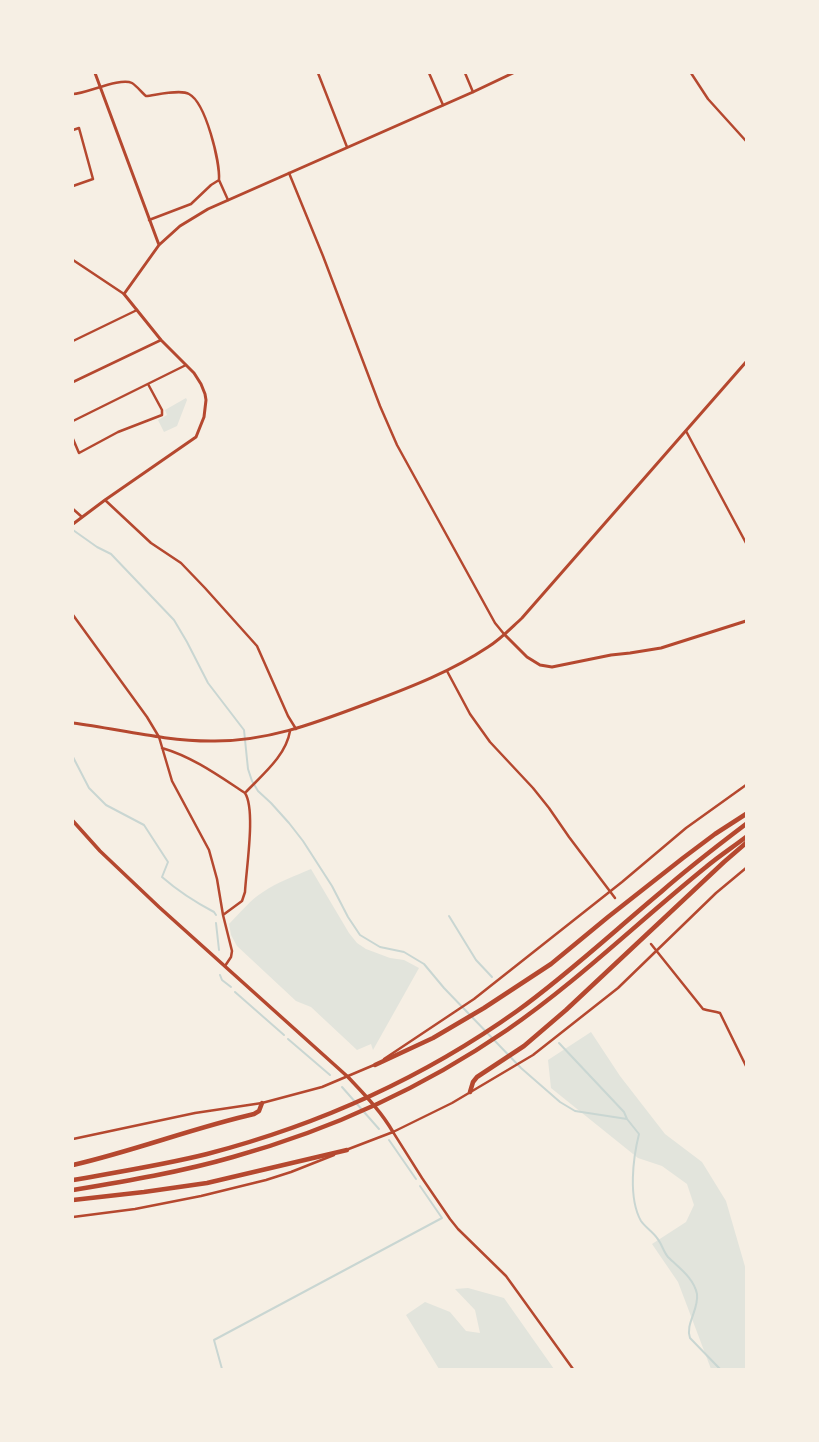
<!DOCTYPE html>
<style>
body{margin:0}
#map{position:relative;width:819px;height:1442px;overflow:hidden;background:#f6efe4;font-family:Commissioner,sans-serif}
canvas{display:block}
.frame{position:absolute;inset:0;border:74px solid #f6efe4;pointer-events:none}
</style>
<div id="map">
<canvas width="819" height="1442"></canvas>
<div class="frame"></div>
</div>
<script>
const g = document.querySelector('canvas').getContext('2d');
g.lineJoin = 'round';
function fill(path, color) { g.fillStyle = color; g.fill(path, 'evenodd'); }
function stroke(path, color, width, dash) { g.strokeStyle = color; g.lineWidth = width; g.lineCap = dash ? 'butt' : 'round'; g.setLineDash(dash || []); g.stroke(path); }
fill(new Path2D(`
 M186,398L187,400L177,426L164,432L158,420L167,415L165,410Z
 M311,869L349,933L357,943L366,949L390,958L404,960L419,968L373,1050L371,1044L357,1050L311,1007L296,1001L237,946L231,935L229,924C240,913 250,900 263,892C277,882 295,876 311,869Z
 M591,1032L620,1076L665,1134L702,1162L726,1201L746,1270V1369H711L678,1282L652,1244L686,1222L694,1205L687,1184L662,1166L638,1158L551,1088L548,1060Z
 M468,1288L504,1298L554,1369H439L406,1315L425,1302L450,1312L466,1331L480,1333L475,1310L455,1289Z`), '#e2e4dc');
stroke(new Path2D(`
 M73,530L97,547L111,554L174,620L187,642L208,683L244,730L248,769L252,781L258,791L271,803L289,823L303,841L332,886L348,917L360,935L380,947L404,952L424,964L444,988L521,1068L560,1102L575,1111L627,1119L639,1134C633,1158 628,1198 641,1221C645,1227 653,1232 657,1238C662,1244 663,1251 668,1257C679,1268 694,1278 697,1294C699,1310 685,1324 690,1338L720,1369
 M73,757L89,788L106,805L144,825L168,862L162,877C178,891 195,902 214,912L216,915
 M449,916L476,960L492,977
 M216,923L219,950
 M220,975L222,980L231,987
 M235,992L284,1035
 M288,1039L330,1075
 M559,1043L624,1112L627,1119
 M342,1087L379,1129
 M389,1140L416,1179
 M222,1369L214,1340L442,1218L420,1186`), '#c9d6d2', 2);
stroke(new Path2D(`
 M318,73L347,147
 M429,73L443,105
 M465,73L473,92
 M691,73L708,99L746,141
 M73,94C86,94 120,77 132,83C137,86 142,93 146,96C156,95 181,89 189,94C206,103 220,162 219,180L211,185L191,204L149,220
 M73,130L79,128L93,179L73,186
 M289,173L323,256L380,406L397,445L495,623L504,634
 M219,180L228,200
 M73,260L124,294
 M73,341L137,310
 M73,382L161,340
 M73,421L186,365
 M686,431L746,543
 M73,439L79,453L118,432L162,415V410L148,384
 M105,500L151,543L181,563L205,588L257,646L288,716L296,729
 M73,509L82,517
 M73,615L147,717L159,737L172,781L209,850L217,879L223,915L232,951L231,957L225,966
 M447,671L470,714L490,742L533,788L549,808L569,837L615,898
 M162,748C193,757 219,776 245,793C256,810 246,870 245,892L242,901L223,915
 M245,793C262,775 286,756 290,731
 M651,944L703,1009C709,1011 714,1011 720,1013L746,1066
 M384,1059L474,999L622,882L686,828L746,785
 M393,1132L422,1178L450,1219L458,1229L506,1276L573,1369
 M73,1139L195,1113L262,1103L322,1087L374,1065
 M346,1150L393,1132L452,1103L533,1055L618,988L716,893L746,868
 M73,1217L135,1209L201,1196L266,1180L291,1172L334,1155`), '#b5482f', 2.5);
stroke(new Path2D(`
 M95,73L159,245
 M73,524L105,500L196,437L204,417L206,400L205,394L201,384L194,373L161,340L124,294L159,245L180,226L208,209L473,92L513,73
 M504,634L527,657L540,665L552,667L611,655L630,653L661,648L746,621
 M73,723C119,729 164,741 211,741C268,742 318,722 371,702C411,687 452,671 488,647C501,639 511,628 522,618L746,362`), '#b5482f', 3);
stroke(new Path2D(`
 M73,821L100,851L159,907L348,1077C364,1094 381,1111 393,1132`), '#b5482f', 3.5);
stroke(new Path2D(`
 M375,1065L433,1038L484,1008L551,964L608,917L683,858L715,834L746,814
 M470,1092L473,1082L477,1077L524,1046L566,1010L724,862L746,843
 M73,1165C134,1151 193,1128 254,1114L259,1111L262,1103
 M73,1180C118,1172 163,1165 207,1154C318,1125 423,1078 517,1011C567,975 613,932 661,892C688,868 717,846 746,824
 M73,1190C127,1181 181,1172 233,1157C330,1130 424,1087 507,1030C578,981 639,921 706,867C719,856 733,847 746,837
 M73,1200L144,1192L207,1183L347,1150`), '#b5482f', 4.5);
</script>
